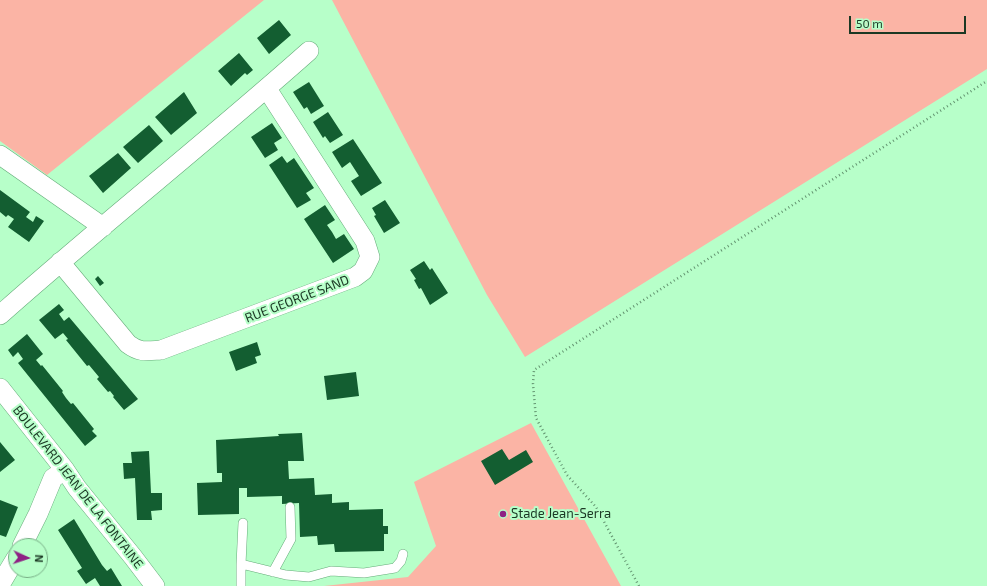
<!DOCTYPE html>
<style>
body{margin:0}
#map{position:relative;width:987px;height:586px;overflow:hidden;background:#b7ffc9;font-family:"Exo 2",sans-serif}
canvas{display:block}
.north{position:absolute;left:8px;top:538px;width:40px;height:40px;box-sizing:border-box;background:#b7ffc9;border:1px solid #79af87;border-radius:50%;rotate:93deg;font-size:11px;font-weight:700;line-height:16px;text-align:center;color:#1b3824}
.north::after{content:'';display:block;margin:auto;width:14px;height:18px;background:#8e2184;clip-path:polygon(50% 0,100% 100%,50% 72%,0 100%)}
.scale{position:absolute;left:849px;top:16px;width:117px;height:18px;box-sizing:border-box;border:2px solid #1b3824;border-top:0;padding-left:5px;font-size:12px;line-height:14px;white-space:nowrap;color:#1b3824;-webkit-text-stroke:3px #b7ffc9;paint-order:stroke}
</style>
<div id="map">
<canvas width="987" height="586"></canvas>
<div class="north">N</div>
<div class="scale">50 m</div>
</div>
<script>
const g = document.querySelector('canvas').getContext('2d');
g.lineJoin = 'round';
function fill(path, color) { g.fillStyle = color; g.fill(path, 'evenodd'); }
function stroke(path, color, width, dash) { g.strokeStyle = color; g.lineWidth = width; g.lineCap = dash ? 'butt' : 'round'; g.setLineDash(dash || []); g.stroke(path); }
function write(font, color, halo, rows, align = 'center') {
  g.font = font + ' "Exo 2",sans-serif'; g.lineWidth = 4; g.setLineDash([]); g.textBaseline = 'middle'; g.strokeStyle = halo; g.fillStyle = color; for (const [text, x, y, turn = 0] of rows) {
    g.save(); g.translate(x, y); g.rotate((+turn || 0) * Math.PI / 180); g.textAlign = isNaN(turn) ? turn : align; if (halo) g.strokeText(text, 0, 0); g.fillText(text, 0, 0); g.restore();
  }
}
fill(new Path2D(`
 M0,0H264L47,175L0,141Z
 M332,0H987V69L525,357L487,295Z
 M531,423L621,586H324L408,577L436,546L414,482Z`), '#fbb4a5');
fill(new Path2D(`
 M279,20L291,35L269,54L257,38Z
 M239,53L253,70L247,75L245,73L231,86L218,71Z
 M309,82L324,106L311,114L307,107L304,109L293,92Z
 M184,92L197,113L171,135L155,117Z
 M328,112L343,135L330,143L325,136L323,138L313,122Z
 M272,123L282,138L274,143L278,150L265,158L251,137Z
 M149,125L163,141L138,163L123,147Z
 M353,139L382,183L361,196L351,181L359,176L350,162L342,168L332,152Z
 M118,153L131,168L103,193L89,176Z
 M282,156L287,163L294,158L314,188L306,193L311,200L297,208L269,165Z
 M0,190L30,212L26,217L33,222L36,216L44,221L29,242L8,227L14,219L8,215L6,217L0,212Z
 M385,200L400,223L384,233L374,216L376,215L372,208Z
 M325,205L335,220L327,225L332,232L336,239L344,234L354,249L333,263L304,219Z
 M424,261L430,270L432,268L448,293L430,305L421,288L419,289L414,280L416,279L410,270Z
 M98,276L104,283L100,286L95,279Z
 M59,304L64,310L59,314L64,321L69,317L138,399L124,410L113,397L114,396L110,391L108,392L97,379L99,377L89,365L87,366L66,340L68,339L63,333L55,339L39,320Z
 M27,334L43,354L36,360L41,366L42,365L63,391L62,392L66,398L71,404L73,403L94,429L92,431L97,436L85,446L18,363L23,359L18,352L13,357L8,350Z
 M257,342L261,355L255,357L257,363L236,371L229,352Z
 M356,372L359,396L327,400L324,376Z
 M302,433L304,461H288L289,479L314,478L315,495L332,494V503L349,502V510L383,509V526H388V534H384V551L335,552L334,544L318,545L317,536L300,537L299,503L282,504V496L247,497V488H239V514L198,515L197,483L222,482V473H217L216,440L279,436L278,434Z
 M0,442L15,460L0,472Z
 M502,449L509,460L526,450L533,462L495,485L481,461Z
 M149,451L151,493H162V510L151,511L152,520H137L135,478L124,479L123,463H132L131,452Z
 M0,500L18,507L6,537L0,535Z
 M74,519L102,565L107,571L111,568L122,586H100L95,578L86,584L77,571L82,568L58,530Z`), '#135e31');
const lane = new Path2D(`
 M241,564L286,575L309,577L331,571L364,573L395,568L401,561L403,554
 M273,572L291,539L290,507
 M241,586V564L243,523`);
const street = new Path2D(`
 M0,155L103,227
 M60,262L128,344C140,353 147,351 161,350L355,277L363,271L370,257L365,241L267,89
 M0,315C101,225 208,141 309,51
 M0,388L65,470L77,488L133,557L155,586
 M22,546L38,514L53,478L65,470
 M0,585L16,558`);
stroke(lane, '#66ac7a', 10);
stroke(street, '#66ac7a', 20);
stroke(new Path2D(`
 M639,586L596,507L567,475L536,418L533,384L534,370L987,81`), '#639470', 2.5, [1, 3]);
stroke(lane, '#fff', 9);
stroke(street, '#fff', 19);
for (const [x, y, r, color] of [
 [503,514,4,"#8e2184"]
]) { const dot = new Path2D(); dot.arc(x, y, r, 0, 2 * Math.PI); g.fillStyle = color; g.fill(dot); stroke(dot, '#b7ffc9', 1.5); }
write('13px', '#1b3824', '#b7ffc9', [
 ["RUE GEORGE SAND",297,299,-21],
 ["BOULEVARD JEAN DE LA FONTAINE",78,487,52]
]);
write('13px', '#1b3824', '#b7ffc9', [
 ["Stade Jean-Serra",511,514]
], 'left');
</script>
